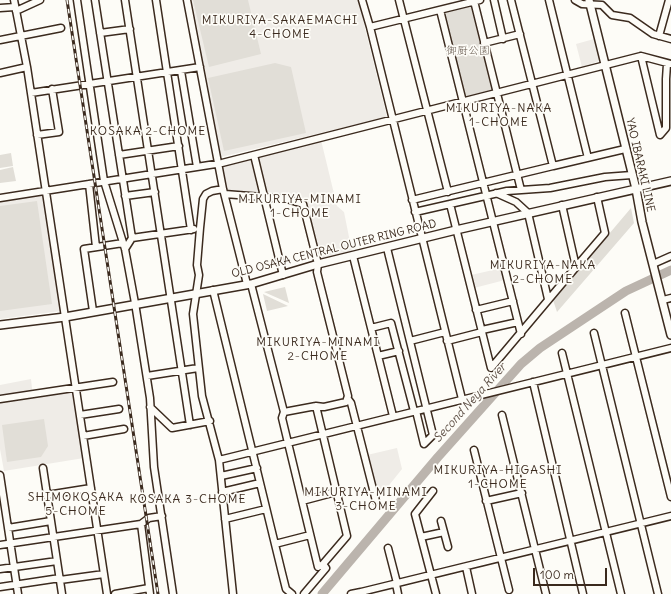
<!DOCTYPE html>
<meta charset="utf-8">
<style>
body{margin:0}
#map{position:relative;width:671px;height:594px;overflow:hidden;background:#fdfcf7;font-family:Delius,sans-serif}
canvas{display:block}
.scale{position:absolute;left:533px;top:568px;width:74px;height:18px;box-sizing:border-box;border:2px solid #3b2a1e;border-top:0;padding-left:5px;font-size:12px;line-height:14px;white-space:nowrap;color:#3b2a1e;-webkit-text-stroke:3px #fdfcf7;paint-order:stroke}
</style>
<div id="map">
<canvas width="671" height="594"></canvas>
<div class="scale">100 m</div>
</div>
<script>
const g = document.querySelector('canvas').getContext('2d');
g.lineJoin = 'round';
function fill(path, color) { g.fillStyle = color; g.fill(path, 'evenodd'); }
function stroke(path, color, width, dash) { g.strokeStyle = color; g.lineWidth = width; g.lineCap = dash ? 'butt' : 'round'; g.setLineDash(dash || []); g.stroke(path); }
function write(font, color, halo, rows, align = 'center') {
  g.font = font + ' Delius,"Klee One",sans-serif'; g.lineWidth = 3.5; g.setLineDash([]); g.textBaseline = 'middle'; g.strokeStyle = halo; g.fillStyle = color; for (const [text, x, y, turn = 0] of rows) {
    g.save(); g.translate(x, y); g.rotate((+turn || 0) * Math.PI / 180); g.textAlign = isNaN(turn) ? turn : align; if (halo) g.strokeText(text, 0, 0); g.fillText(text, 0, 0); g.restore();
  }
}
fill(new Path2D(`
 M192,0H358L387,117L221,157Z
 M594,39L599,61L582,67L576,44Z
 M321,140L337,206L344,212L352,252L320,260L318,258L305,202L266,195L257,157Z
 M250,159L253,161L261,194L227,192L221,166Z
 M44,194L61,311L0,319V201Z
 M502,268L505,280L474,288L471,275Z
 M31,379L33,397L74,391L84,458L4,471L0,449V385Z
 M397,448L402,469L378,499L367,455Z`), '#efece7');
fill(new Path2D(`
 M193,0H248L261,54L209,67Z
 M471,6L473,7L493,88L491,91L466,97L464,96L444,15L445,12Z
 M275,63L291,67L306,133L224,151L208,78Z
 M11,153L13,166L0,168V155Z
 M13,167L16,181L0,183V170Z
 M37,201L52,304L0,311V206Z
 M631,208L634,223L557,312L553,300Z
 M285,287L289,303L264,292Z
 M263,294L288,306L267,311Z
 M44,419L48,446L41,457L7,462L2,425Z`), '#e1ded7');
stroke(new Path2D(`
 M322,594L438,457L521,364L540,348L626,291L671,270`), '#bbb4ad', 9);
const minor = new Path2D(`
 M14,0L27,67L107,594
 M77,0L104,181L125,249L135,303L150,398L154,467L173,594
 M95,0L132,238L125,249
 M125,0L190,425
 M156,0L191,230
 M187,0L223,189L247,284
 M362,0L370,27L462,399
 M399,0L448,192
 M494,0L503,39
 M511,0L553,166L625,149
 M549,0L588,158
 M575,0L582,4L602,5L612,15L630,18L653,34L671,39
 M474,1L521,190
 M0,8L15,7
 M440,10L521,334
 M16,11L40,0
 M370,27L480,0
 M100,33L130,29
 M659,36L669,0
 M0,40L61,28
 M484,43L520,34
 M641,56L660,135L666,128V79L667,64
 M181,71L197,167
 M0,73L27,67
 M31,93L200,67
 M37,135L59,132L52,89
 M119,155L179,146
 M254,155L283,275
 M89,184L96,247
 M223,189L212,191L206,194L203,199L200,228L197,265L199,275L193,314L202,396L219,460L233,594
 M496,193L516,202L528,213L548,299
 M225,194L287,199L303,204L318,264L317,272L348,396L346,402L324,407L316,406L284,412
 M125,196L155,192
 M0,198L222,163L641,56L671,64
 M412,200L553,166
 M450,204L491,368L576,267L562,205
 M415,212L507,191L550,188L605,177L632,175
 M132,238L194,229
 M387,248L433,435L424,444L416,411
 M353,256L393,416
 M653,264L671,256
 M576,267L605,233L597,197
 M251,284L284,412L282,418L318,567L323,564
 M213,290L282,573L286,589L292,594
 M663,300L671,298
 M476,310L513,301
 M93,311L84,249L123,243
 M625,313L671,497
 M371,328L391,323L414,411
 M482,330L518,322
 M594,333L658,594
 M410,341L445,332
 M447,341L482,332
 M562,353L621,594
 M378,356L399,351
 M147,376L198,368
 M533,382L583,594
 M0,399L113,382
 M348,399L351,403L376,501
 M150,407L172,428L210,421
 M80,415L119,409
 M502,415L546,594
 M83,436L124,429
 M474,450L509,590
 M219,460L671,348
 M43,468L62,594
 M0,475L18,594
 M221,476L257,468
 M433,491L415,514L436,594
 M222,492L260,483
 M47,495L91,488
 M302,501L336,492
 M486,501L522,493
 M225,519L266,509
 M441,521L448,547
 M141,524L150,594
 M8,528L51,521
 M421,537L444,532
 M275,544L310,535
 M0,545L141,524L149,518L162,516
 M388,548L397,583
 M466,567L472,594
 M0,569L57,561
 M60,580L104,574
 M396,584L398,594
 M0,587L60,578
 M115,594L149,588
 M304,594L326,568L323,564L347,536L316,406
 M351,594L361,592
 M362,594L361,592L671,516`);
const major = new Path2D(`
 M589,0L636,189L642,222L671,335
 M0,325L65,317L251,284L318,264L456,230L671,181`);
stroke(minor, '#3b2a1e', 9);
stroke(major, '#3b2a1e', 10);
stroke(minor, '#fdfcf7', 6);
stroke(major, '#fdfcf7', 7);
const rail = new Path2D(`
 M67,0L158,594`);
stroke(rail, '#3b2a1e', 3);
stroke(rail, '#fdfcf7', 1.5, [4.5]);
write('11px', '#64574c', '#fdfcf7', [
 ["御厨公園",468,51]
]);
write('11px', '#3b2a1e', '#fdfcf7', [
 ["YAO IBARAKI LINE",640,165,77],
 ["OLD OSAKA CENTRAL OUTER RING ROAD",334,249,-14]
]);
g.letterSpacing = '1px';
write('12px', '#3b2a1e', '#fdfcf7', [
 ["MIKURIYA-SAKAEMACHI",280,21],
 ["4-CHOME",280,35],
 ["MIKURIYA-NAKA",499,109],
 ["1-CHOME",499,123],
 ["KOSAKA 2-CHOME",148,132],
 ["MIKURIYA-MINAMI",300,200],
 ["1-CHOME",300,214],
 ["MIKURIYA-NAKA",543,266],
 ["2-CHOME",543,280],
 ["MIKURIYA-MINAMI",318,343],
 ["2-CHOME",318,357],
 ["MIKURIYA-HIGASHI",498,471],
 ["1-CHOME",498,485],
 ["MIKURIYA-MINAMI",366,493],
 ["3-CHOME",366,507],
 ["SHIMOKOSAKA",76,498],
 ["5-CHOME",76,512],
 ["KOSAKA 3-CHOME",188,500]
]);
g.letterSpacing = '0px';
write('italic 12px', '#615349', '#fdfcf7', [
 ["Second Neya River",470,403,-48]
]);
</script>
